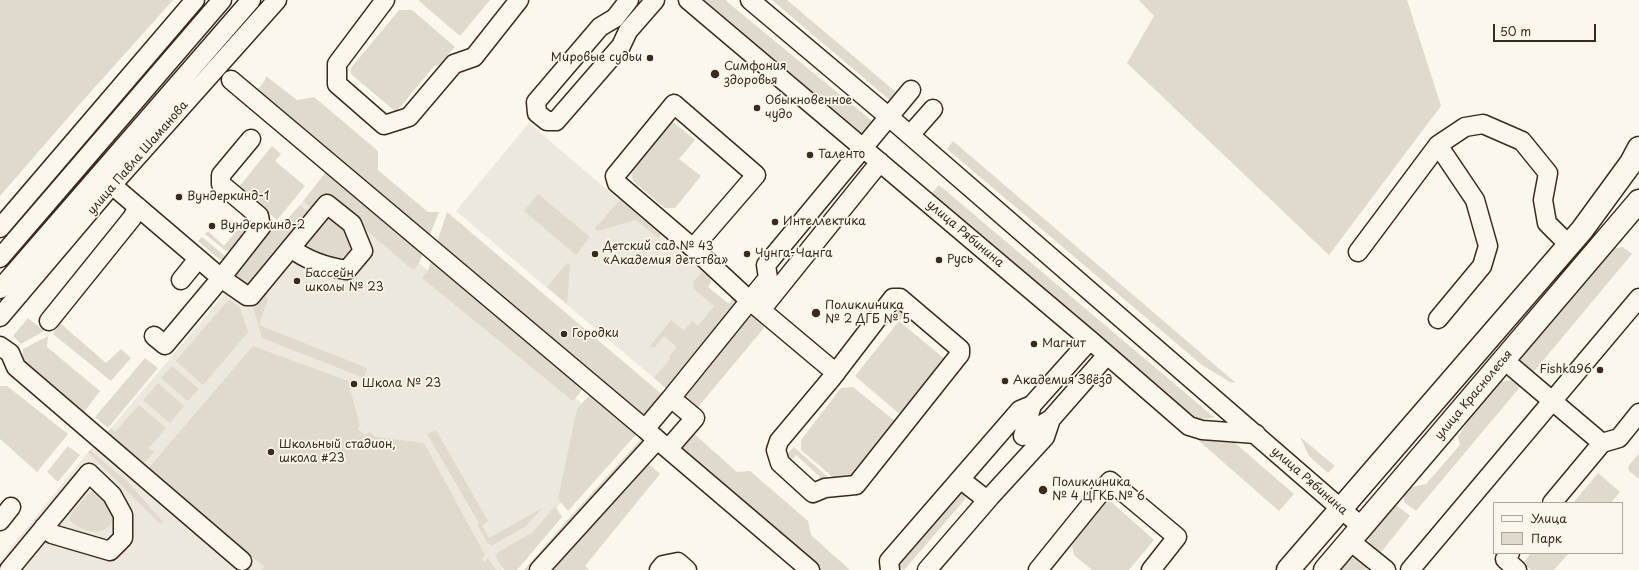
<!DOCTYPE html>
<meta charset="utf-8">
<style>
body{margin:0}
#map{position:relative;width:1639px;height:570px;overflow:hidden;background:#fbf7ec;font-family:"Playpen Sans",sans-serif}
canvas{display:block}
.legend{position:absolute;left:1493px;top:502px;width:130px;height:52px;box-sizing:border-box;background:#fbf7ec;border:1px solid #aea59a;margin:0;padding:5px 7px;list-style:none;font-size:12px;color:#3b2a1e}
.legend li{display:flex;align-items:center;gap:8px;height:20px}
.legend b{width:20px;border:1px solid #aea59a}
.scale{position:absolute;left:1493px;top:24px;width:103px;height:18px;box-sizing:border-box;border:2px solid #3b2a1e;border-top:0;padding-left:5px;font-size:12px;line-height:14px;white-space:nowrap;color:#3b2a1e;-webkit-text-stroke:3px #fbf7ec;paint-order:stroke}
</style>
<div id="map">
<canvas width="1639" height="570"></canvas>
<ul class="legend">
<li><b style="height:5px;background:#fbf7ec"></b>Улица</li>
<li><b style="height:11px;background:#dfd9ce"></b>Парк</li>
</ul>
<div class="scale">50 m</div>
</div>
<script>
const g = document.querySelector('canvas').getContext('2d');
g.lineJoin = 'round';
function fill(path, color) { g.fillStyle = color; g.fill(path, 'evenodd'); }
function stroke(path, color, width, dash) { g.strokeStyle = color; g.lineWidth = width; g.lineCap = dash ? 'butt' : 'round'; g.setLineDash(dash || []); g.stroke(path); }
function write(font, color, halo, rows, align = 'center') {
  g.font = font + ' "Playpen Sans",sans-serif'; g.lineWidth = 3.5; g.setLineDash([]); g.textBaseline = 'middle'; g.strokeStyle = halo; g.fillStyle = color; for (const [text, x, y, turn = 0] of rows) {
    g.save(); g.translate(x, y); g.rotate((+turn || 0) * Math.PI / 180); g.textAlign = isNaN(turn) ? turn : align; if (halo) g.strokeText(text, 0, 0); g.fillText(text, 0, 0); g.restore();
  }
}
fill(new Path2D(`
 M529,123L710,278L711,282L708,287L729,304L662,385L456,211Z
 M322,179L620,437L501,570H0V561L88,452L111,428Z`), '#ede8dd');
fill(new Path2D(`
 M0,0H173L79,105L0,196Z
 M418,0H490L460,36Z
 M697,0H725L872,121L860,136Z
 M772,0H787L897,93L891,101Z
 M1139,0H1407L1441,106L1329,255L1127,63L1154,16Z
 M399,10H412L455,47L439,65L434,66L396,112L351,74V68Z
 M266,76L297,100L314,97L378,151V170L428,212H439L427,242L252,89L259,88L265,80Z
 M672,121L695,140L679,159L701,176L675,208H665L633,181L631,172Z
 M953,141L1236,383L1230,382L1202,365L947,149Z
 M272,146L281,154L275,161L305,186L277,220L238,188Z
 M330,167L425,248L419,263L413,270L326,196L313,210L303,201Z
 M939,185L1215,418L1192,419L930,195Z
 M538,194L590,237L576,255L524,211Z
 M620,200L661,235L658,238L636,220L597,231L595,228Z
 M300,205L310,213L245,289L236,281L232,272L273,221L280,227Z
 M447,212L665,397L644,424L435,248Z
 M334,218L339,220L353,243C343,269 325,257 307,250L305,241L326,219Z
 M248,220L252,226L233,250L226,251L205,234L208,231L224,246L245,221Z
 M202,237L226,257L224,260L219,259L198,241Z
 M1623,247L1632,254L1531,375L1520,366L1521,356L1612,249Z
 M433,255L586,385L573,401L422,278L428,270Z
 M567,263L570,264L567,304L547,287Z
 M702,272L710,278L711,282L708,287L729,304L735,297L740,302L670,392L654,378L671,358L669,357L677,347L664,336L654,348L650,346L671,320L684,331L692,321L698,326L714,306L694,289L693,282Z
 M264,290L268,293L266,296L268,299L259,325L367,368L364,378L262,338L252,304Z
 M229,299L240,308L248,332L203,385L176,361Z
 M896,307L908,311L899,321L946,360L902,416L855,376L899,321L891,313Z
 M750,311L764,323V328L693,413L676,398Z
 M28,318L44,331L21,344L13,336Z
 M60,323L106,363L121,349L131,358L111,381L53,334Z
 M48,336L47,347L100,391L81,416L23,368V349Z
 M253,346L348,381L360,426L358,429L365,435L369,432L376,437L424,443L485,555L482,559L485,562L488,558L496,570H262L264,566L244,550L242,554L146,471Z
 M145,358L158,368L108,428L95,417Z
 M172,366L199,389L188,401L161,378Z
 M1512,380L1520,387L1416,511L1404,502V496L1412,487L1426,484L1460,445L1458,437L1471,415L1498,382Z
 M158,383L184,406L170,423L143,400Z
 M0,386H7L68,434L37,472L0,439Z
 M853,387L896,422L849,477L835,479L801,450V440L841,388Z
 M593,391L640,430L568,511L558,499L577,409Z
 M139,405L166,428L149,448L154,452L145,462L137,465L90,423L92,420L106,433L111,428L115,432Z
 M436,430L488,521L482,526L489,538L542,508L526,526L493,545L488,544L477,524L479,523L427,434Z
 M692,432L737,472L750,471L808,521L811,535L850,570H816L676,451Z
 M645,435L651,440L537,570H524L571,516Z
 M1300,437L1335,466L1328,473L1309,456Z
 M1198,440L1235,443L1294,494L1279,511Z
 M68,446L80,455L58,482L47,472Z
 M794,447L828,477L821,487L815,485L820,477L796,455L790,462L787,459V454Z
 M90,450L129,483L163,522L160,524L88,452Z
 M1639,453V479L1629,471L1628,467Z
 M643,459L660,474L585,566L589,570H546Z
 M1598,473L1620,492L1611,503H1573Z
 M958,488L967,497L904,570L897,567L896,560L900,564L958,497L954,492Z
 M98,491L116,514C114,518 112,523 109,526C98,537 77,530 69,519L71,514L90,492Z
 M1108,499L1154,540L1129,570H1092L1074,555L1072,545Z
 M1395,504L1410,516L1378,556C1371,549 1367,545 1369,535Z
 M555,506L562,517L517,570H504L496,557L498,552L532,533Z
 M1531,553H1569L1554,570H1531L1523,563Z
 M1352,558L1361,560L1368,566L1365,570H1336L1342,562Z`), '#dfd9ce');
const minor = new Path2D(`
 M385,0L337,64V84L384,125L409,117L454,64L474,57L519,0
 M629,0L615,18L600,27L536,102L537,113L547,121H556L621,46L628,31L655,0
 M688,0L1090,340L1189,426L1202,430L1256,434
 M750,0L889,117L1362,527
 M231,80L645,429
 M674,104L756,175L693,248L617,183L615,176Z
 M910,135L933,109
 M112,185L221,278L247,296H251L327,204L352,224L363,251L347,270C327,267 306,260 291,248
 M0,228L195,0
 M693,248L749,300L836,373
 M1358,252L1438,145L1465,127L1483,124L1522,141L1548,173L1543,200L1547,223L1569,245
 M0,258L222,0
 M181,280L198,259
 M0,289L251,0
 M893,298H900L960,349V354L856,485L825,488L813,493L780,463L776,450L779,441L831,379Z
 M761,310L880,162
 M0,317L112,185L277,0
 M1438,319L1482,266L1488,246L1475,200L1438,145
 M49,321L132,218L138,207
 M154,336L165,345L221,278L261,227L259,216L221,184V175L251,139
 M0,346L10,353L16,367L242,561
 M1504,360L1602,443L1552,503
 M671,398L768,278L766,265L911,90
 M671,398L695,418L668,449L645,429Z
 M1032,405L1023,436L1051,419
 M1602,443L1619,438L1639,413
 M668,449L810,570
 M960,479L987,500
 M0,521L11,507
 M1350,541L1386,570
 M1510,553L1505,559L1517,570
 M9,570L89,473L112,495L123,515V538L110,551L52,534L44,527
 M539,570L657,440
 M659,570L663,565L678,562L687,570
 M890,570L889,561L1020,410L1032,405L1090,340
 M927,570L990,497L1045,437L1051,419L1107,355
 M1038,570L1110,481L1177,537L1151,570
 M1410,570L1639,298`);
const major = new Path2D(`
 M1288,570L1582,230L1631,163L1639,148
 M1325,570L1639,201`);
stroke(minor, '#3b2a1e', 21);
stroke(major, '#3b2a1e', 25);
stroke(minor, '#fbf7ec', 18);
stroke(major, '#fbf7ec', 22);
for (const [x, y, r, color] of [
 [650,58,4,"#3b2a1e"],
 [715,74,5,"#3b2a1e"],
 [757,108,4,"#3b2a1e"],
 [810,155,4,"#3b2a1e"],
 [179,197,4,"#3b2a1e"],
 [775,222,4,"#3b2a1e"],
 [212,226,4,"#3b2a1e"],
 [595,254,4,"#3b2a1e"],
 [747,254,4,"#3b2a1e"],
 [939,260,4,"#3b2a1e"],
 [297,281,4,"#3b2a1e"],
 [816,313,5,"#3b2a1e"],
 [564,334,4,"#3b2a1e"],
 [1034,344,4,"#3b2a1e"],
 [1600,370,4,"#3b2a1e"],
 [1005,381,4,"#3b2a1e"],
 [354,384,4,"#3b2a1e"],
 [271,452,4,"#3b2a1e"],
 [1043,490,5,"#3b2a1e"]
]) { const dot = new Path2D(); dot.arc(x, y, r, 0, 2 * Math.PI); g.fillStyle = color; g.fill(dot); stroke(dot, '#fbf7ec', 1.5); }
write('12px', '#3b2a1e', '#fbf7ec', [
 ["Мировые судьи",642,58,"right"],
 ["Симфония",724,67],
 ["здоровья",724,81],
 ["Обыкновенное",765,101],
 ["чудо",765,115],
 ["Таленто",818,155],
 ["Вундеркинд-1",187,197],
 ["Интеллектика",783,222],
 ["Вундеркинд-2",220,226],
 ["Детский сад № 43",603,247],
 ["«Академия детства»",603,261],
 ["Чунга-Чанга",755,254],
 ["Русь",947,260],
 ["Бассейн",305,274],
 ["школы № 23",305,288],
 ["Поликлиника",825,306],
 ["№ 2 ДГБ № 5",825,320],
 ["Городки",572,334],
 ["Магнит",1042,344],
 ["Fishka96",1592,370,"right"],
 ["Академия Звёзд",1013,381],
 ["Школа № 23",362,384],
 ["Школьный стадион,",279,445],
 ["школа #23",279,459],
 ["Поликлиника",1052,483],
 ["№ 4 ЦГКБ № 6",1052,497]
], 'left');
write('12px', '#3b2a1e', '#fbf7ec', [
 ["улица Павла Шаманова",138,158,-49],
 ["улица Рябинина",965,234,40],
 ["улица Краснолесья",1474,395,-50],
 ["улица Рябинина",1309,481,41]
]);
</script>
